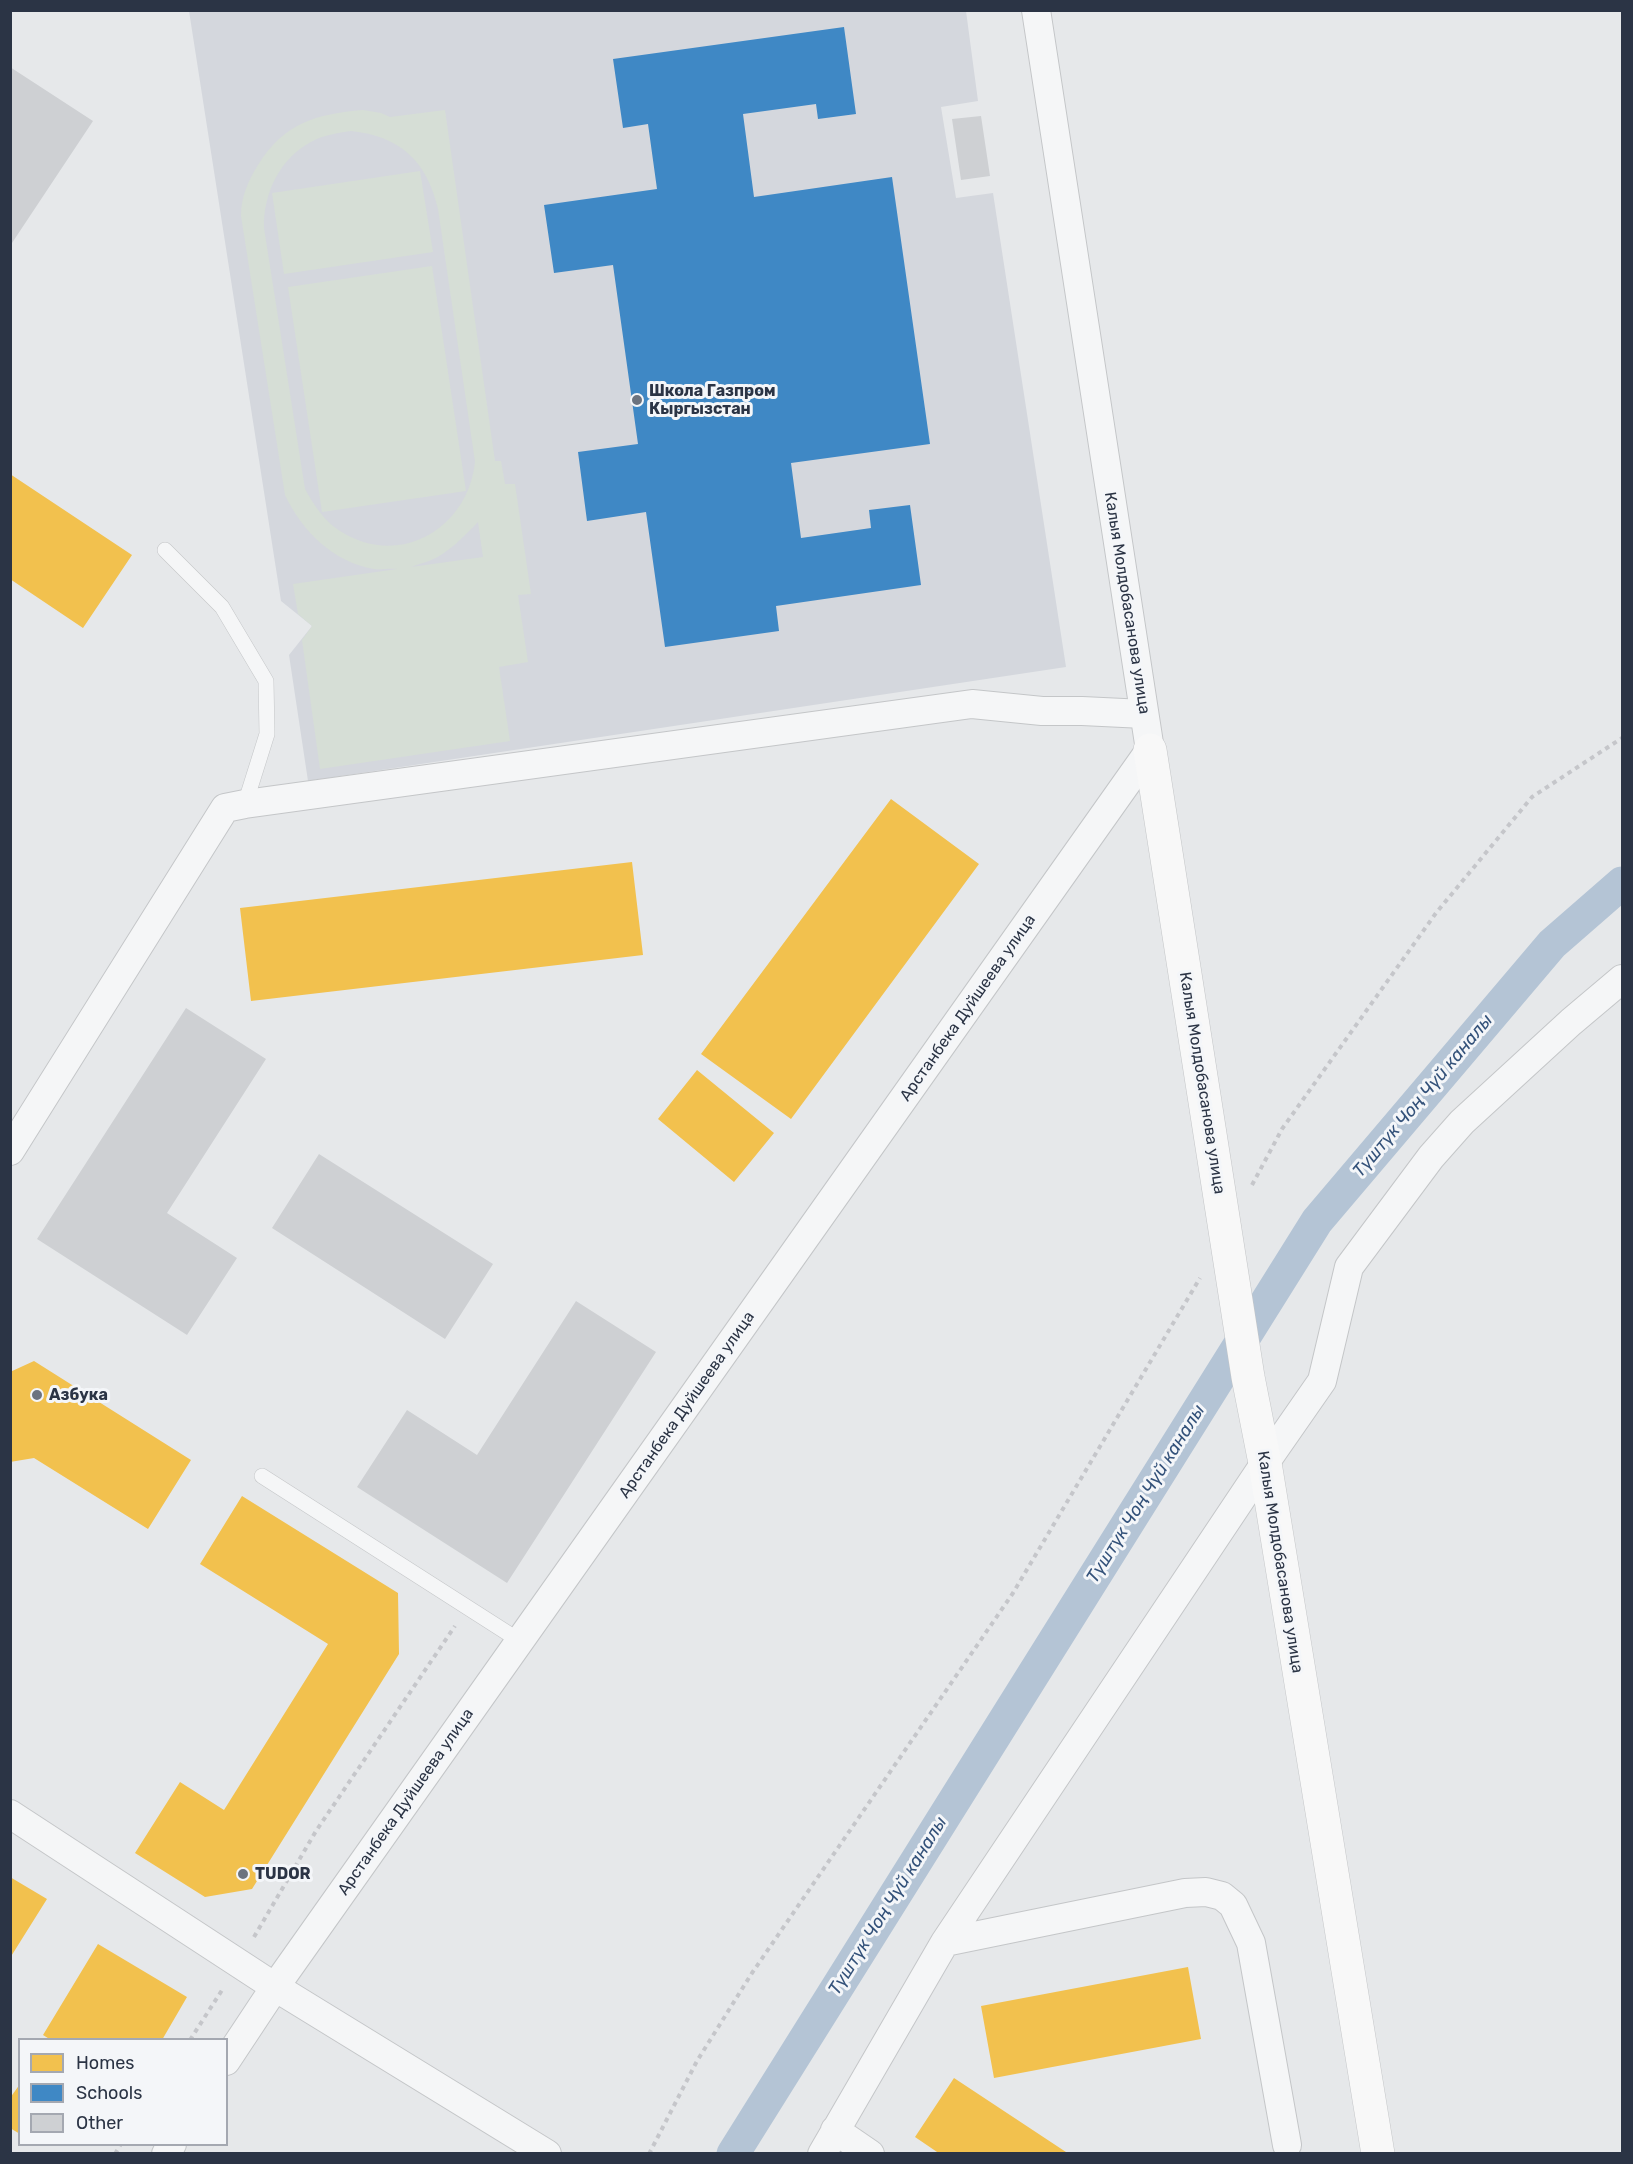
<!DOCTYPE html>
<meta charset="utf-8">
<style>
body{margin:0}
#map{position:relative;width:1633px;height:2164px;overflow:hidden;background:#e6e8ea;font-family:Rubik,sans-serif}
canvas{display:block}
.frame{position:absolute;inset:0;border:12px solid #2b3445;pointer-events:none}
.legend{position:absolute;left:18px;top:2038px;width:210px;height:108px;box-sizing:border-box;background:#f4f6f9;border:2px solid #a4a8b1;margin:0;padding:8px 10px;list-style:none;font-size:18px;color:#2b3445}
.legend li{display:flex;align-items:center;gap:12px;height:30px}
.legend b{width:30px;border:2px solid #a4a8b1}
</style>
<div id="map">
<canvas width="1633" height="2164"></canvas>
<div class="frame"></div>
<ul class="legend">
<li><b style="height:16px;background:#f2c14e"></b>Homes</li>
<li><b style="height:16px;background:#3f88c5"></b>Schools</li>
<li><b style="height:16px;background:#ced0d3"></b>Other</li>
</ul>
</div>
<script>
const g = document.querySelector('canvas').getContext('2d');
g.lineJoin = 'round';
function fill(path, color) { g.fillStyle = color; g.fill(path, 'evenodd'); }
function stroke(path, color, width, dash) { g.strokeStyle = color; g.lineWidth = width; g.lineCap = dash ? 'butt' : 'round'; g.setLineDash(dash || []); g.stroke(path); }
function write(font, color, halo, rows, align = 'center') {
  g.font = font + ' Rubik,sans-serif'; g.lineWidth = 6; g.setLineDash([]); g.textBaseline = 'middle'; g.strokeStyle = halo; g.fillStyle = color; for (const [text, x, y, turn = 0] of rows) {
    g.save(); g.translate(x, y); g.rotate((+turn || 0) * Math.PI / 180); g.textAlign = isNaN(turn) ? turn : align; if (halo) g.strokeText(text, 0, 0); g.fillText(text, 0, 0); g.restore();
  }
}
fill(new Path2D(`
 M189,11H966L978,101L941,107L956,198L993,193L1066,667L308,781L289,655L312,626L281,601Z`), '#d4d7dd');
fill(new Path2D(`
 M363,110L381,113L390,117L445,110L495,461H501L505,484H515L531,594L518,595L528,662L499,667L510,741L320,769L302,640L312,626L298,614L293,584L397,569C390,568 381,570 374,569C333,562 302,531 285,495L241,216C241,197 248,181 258,165C284,123 316,114 363,110ZM351,131C400,136 427,161 438,209L475,462C468,529 399,569 340,531C324,521 314,505 305,489L264,228C263,194 280,158 311,142C323,135 338,133 351,131ZM478,522L483,557L411,567C416,565 423,563 429,561C449,553 463,537 478,522Z
 M420,171L433,252L284,274L272,193Z
 M432,266L466,491L322,512L288,287Z`), '#d6ded6');
fill(new Path2D(`
 M10,474L132,555L83,628L10,579Z
 M891,799L979,864L791,1119L701,1054Z
 M632,862L643,955L251,1001L240,908Z
 M697,1070L774,1133L734,1182L658,1119Z
 M34,1361L191,1460L148,1529L34,1458L10,1462V1372Z
 M242,1496L398,1593L399,1654L252,1889L205,1897L135,1853L180,1782L224,1810L328,1644L200,1564Z
 M10,1877L47,1899L10,1958Z
 M98,1944L187,1997L162,2040H51L43,2035Z
 M1188,1967L1201,2039L994,2078L981,2006Z
 M954,2078L1069,2154H940L915,2137Z
 M20,2084V2134L10,2128V2098Z`), '#f2c14e');
fill(new Path2D(`
 M844,27L856,114L818,119L816,104L743,114L754,197L892,177L930,444L791,463L801,538L871,528L869,510L910,505L921,585L776,606L779,631L665,647L646,512L587,521L578,452L638,444L613,265L554,273L544,205L657,189L648,124L623,128L613,59Z`), '#3f88c5');
stroke(new Path2D(`
 M733,2154L1317,1221L1552,944L1622,883`), '#b4c4d5', 33);
fill(new Path2D(`
 M10,67L93,121L12,243L10,242Z
 M981,116L990,176L961,180L952,119Z
 M186,1008L266,1059L167,1213L237,1258L187,1335L37,1239Z
 M319,1154L493,1264L445,1339L272,1228Z
 M576,1301L656,1352L507,1583L357,1487L407,1410L477,1455Z`), '#ced0d3');
const lane = new Path2D(`
 M165,550L222,607L266,681L267,734L245,804
 M262,1476L520,1641`);
const street = new Path2D(`
 M10,1151L225,808L245,804L972,704L1042,711H1082L1144,714
 M10,1814L275,1987L547,2154
 M945,1942L1185,1893L1206,1892L1222,1896L1233,1905L1251,1943L1287,2145
 M226,2061L275,1987L1150,750L1036,10
 M835,2130L870,2154
 M166,2154L172,2144
 M822,2154L945,1942L1265,1463L1322,1381L1349,1267L1431,1157L1462,1122L1571,1022L1622,979`);
const secondary = new Path2D(`
 M1150,750L1248,1377L1265,1463L1378,2154`);
stroke(lane, '#c4c6c8', 16);
stroke(street, '#c4c6c8', 30);
stroke(secondary, '#c4c6c8', 34);
stroke(new Path2D(`
 M1252,1185L1282,1129L1436,913L1532,797L1622,738
 M254,1937L316,1831L455,1626
 M190,2040L224,1987
 M115,2154L121,2144
 M649,2154L697,2061L752,1973L1013,1593L1200,1278`), '#c5c6ca', 4, [4.5, 4.5]);
stroke(lane, '#f5f6f7', 15);
stroke(street, '#f5f6f7', 28);
stroke(secondary, '#f8f8f8', 33);
for (const [x, y, r, color] of [
 [637,400,6,"#6c737f"],
 [37,1395,6,"#6c737f"],
 [243,1874,6,"#6c737f"]
]) { const dot = new Path2D(); dot.arc(x, y, r, 0, 2 * Math.PI); g.fillStyle = color; g.fill(dot); stroke(dot, '#f4f6f9', 2); }
write('bold 16px', '#2b3445', '#f4f6f9', [
 ["Школа Газпром",649,391],
 ["Кыргызстан",649,409],
 ["Азбука",49,1395],
 ["TUDOR",255,1874]
], 'left');
write('16px', '#2b3445', '#f4f6f9', [
 ["Калыя Молдобасанова улица",1127,603,81],
 ["Арстанбека Дуйшеева улица",968,1008,-55],
 ["Калыя Молдобасанова улица",1202,1083,81],
 ["Арстанбека Дуйшеева улица",687,1405,-55],
 ["Калыя Молдобасанова улица",1280,1562,81],
 ["Арстанбека Дуйшеева улица",406,1802,-55]
]);
write('italic 18px', '#34527a', '#f4f6f9', [
 ["Түштүк Чоң Чүй каналы",1423,1096,-50],
 ["Түштүк Чоң Чүй каналы",1146,1494,-58],
 ["Түштүк Чоң Чүй каналы",888,1906,-58]
]);
</script>
